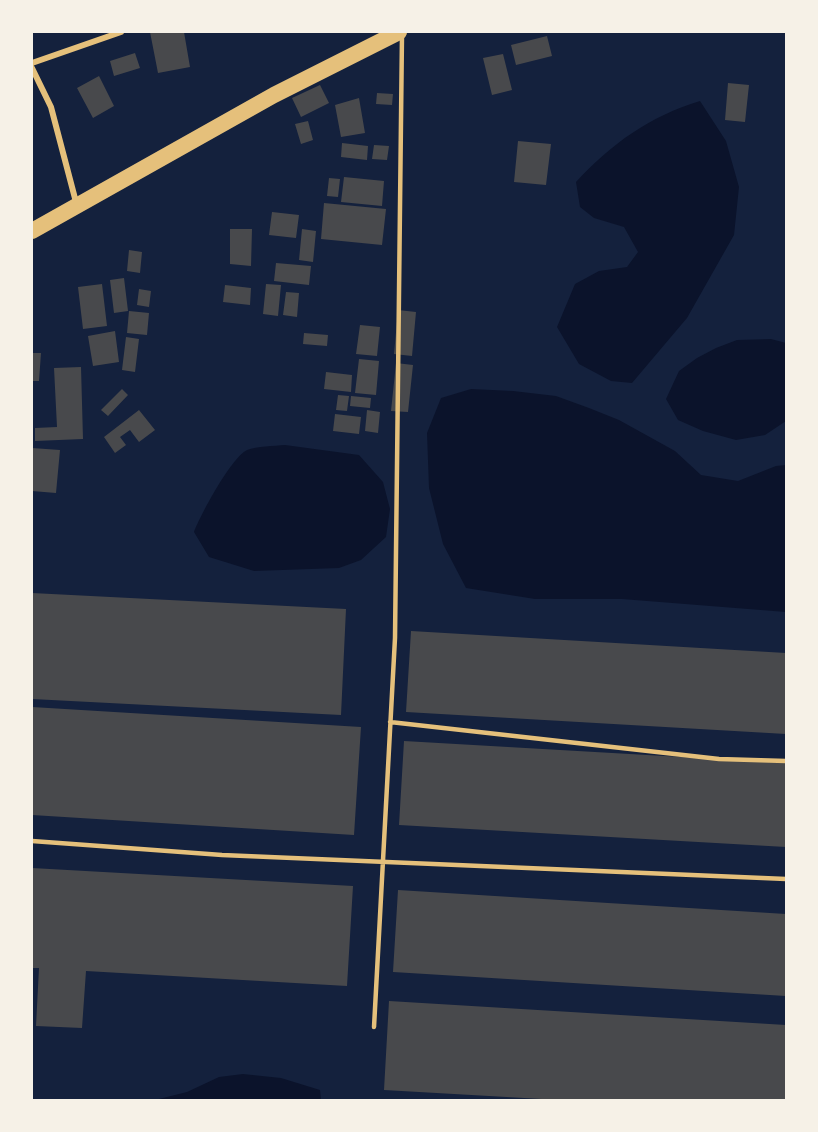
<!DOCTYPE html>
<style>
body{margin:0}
#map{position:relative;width:818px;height:1132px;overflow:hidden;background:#14213d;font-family:Mulish,sans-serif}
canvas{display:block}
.frame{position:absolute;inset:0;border:33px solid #f6f1e7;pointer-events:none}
</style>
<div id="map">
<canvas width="818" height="1132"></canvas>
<div class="frame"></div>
</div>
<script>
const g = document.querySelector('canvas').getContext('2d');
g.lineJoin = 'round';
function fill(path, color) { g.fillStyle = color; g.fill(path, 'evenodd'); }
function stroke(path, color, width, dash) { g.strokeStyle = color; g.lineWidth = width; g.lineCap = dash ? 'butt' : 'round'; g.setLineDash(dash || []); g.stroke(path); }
fill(new Path2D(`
 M700,101L726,141L739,187L734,235L687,318L632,383L611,381L579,364L557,327L575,284L599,271L627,267L638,252L624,227L594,218L580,207L576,182C611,144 650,116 700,101Z
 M771,339L786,343V421L765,435L736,440L703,431L678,420L666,399L679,371L697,358L716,348L737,340Z
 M471,389L513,391L556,396L589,408L619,420L675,451L701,475L738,481L776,466L786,465V612L622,599H535L466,588L443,544L429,488L427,433L441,398Z
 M285,445L359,455L383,482L390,509L386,537L361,560L339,568L254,571L209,557L194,532C201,514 231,458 247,450C257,446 274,446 285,445Z
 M243,1074L281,1078L320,1090L321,1100H155L187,1092L219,1077Z`), '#0b132b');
fill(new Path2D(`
 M150,32H184L190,67L158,73Z
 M547,36L552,56L516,65L511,45Z
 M135,53L140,68L114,76L110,61Z
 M503,54L512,90L492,95L483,58Z
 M99,76L114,106L93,118L77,88Z
 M728,83L749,85L745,122L725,120Z
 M320,85L329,103L301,117L292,98Z
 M377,93L393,94L392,105L376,104Z
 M359,98L365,133L341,137L335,105Z
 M308,121L313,140L301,144L295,124Z
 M518,141L551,144L546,185L514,182Z
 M342,143L368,146L367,160L341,157Z
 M374,145L389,146L387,160L372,159Z
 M344,177L384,181L382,206L341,202Z
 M329,178L340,179L338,197L327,196Z
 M324,203L386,209L382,245L321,239Z
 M272,212L299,215L296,238L269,235Z
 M230,229H252L251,266L230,264Z
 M302,229L316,231L313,262L299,260Z
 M129,250L142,252L140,273L127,271Z
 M276,263L311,266L309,285L274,281Z
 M124,278L128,311L114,313L110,280Z
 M102,284L107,326L83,329L78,287Z
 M266,284L281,285L278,316L263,314Z
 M225,285L251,288L250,305L223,302Z
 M139,289L151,291L149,307L137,305Z
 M286,292L299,293L297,317L283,315Z
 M398,310L416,312L412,356L394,354Z
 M129,311L149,313L147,335L127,333Z
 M360,325L380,327L377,356L356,354Z
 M115,331L119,362L93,366L88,336Z
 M304,333L328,335L327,346L303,344Z
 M126,337L139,339L135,372L122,370Z
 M32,353H41L39,381H32Z
 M359,359L379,361L376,395L355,393Z
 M396,363L413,365L408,412L391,411Z
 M81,367L83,439L35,441V428L57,427L54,368Z
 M326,372L352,375L351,392L324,389Z
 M122,389L128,395L108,416L101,410Z
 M338,395L349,396L347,411L336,410Z
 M351,396L371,398L370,408L350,406Z
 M139,410L155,430L139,442L130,430L120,437L126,445L115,453L104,437Z
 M367,410L380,412L378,433L365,431Z
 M335,414L361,417L359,434L333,431Z
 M32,448L60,450L56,493L32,491Z
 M32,593L346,609L341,715L32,699Z
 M411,631L786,653V734L406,712Z
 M32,707L361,727L354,835L32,815Z
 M404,741L786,763V847L399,825Z
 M32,868L353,886L347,986L86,971L82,1028L36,1026L39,968H32Z
 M398,890L786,914V996L393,972Z
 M389,1001L786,1025V1100H559L384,1090Z`), '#48494c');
stroke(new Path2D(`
 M390,722L719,759L786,761
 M32,841L222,855L786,879
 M374,1027L395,638L402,34`), '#e5c07b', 4.5);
stroke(new Path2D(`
 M32,63L121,32
 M32,68L51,107L77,206`), '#e5c07b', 6);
stroke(new Path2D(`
 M32,231L274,95L399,32`), '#e5c07b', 16);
</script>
